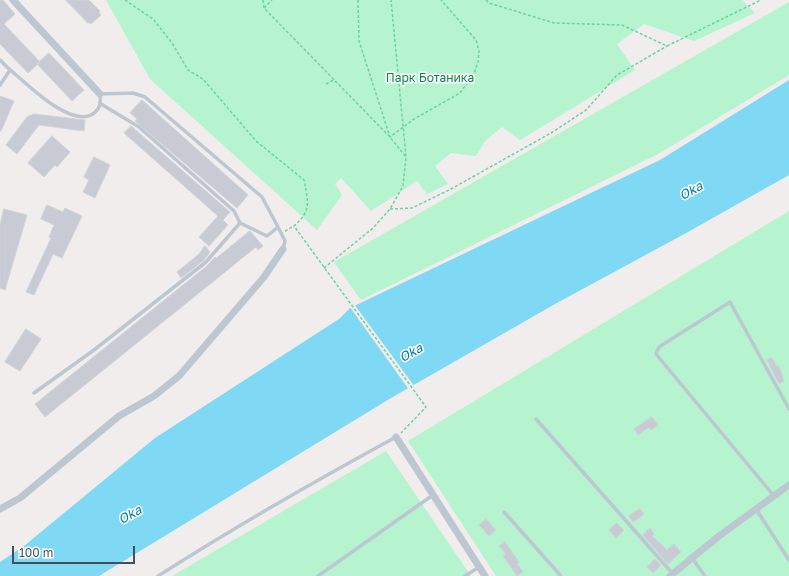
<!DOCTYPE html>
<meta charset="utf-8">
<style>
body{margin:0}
#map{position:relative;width:789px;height:576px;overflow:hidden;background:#f0edec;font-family:"Golos Text",sans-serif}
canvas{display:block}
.scale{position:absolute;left:12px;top:546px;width:123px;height:18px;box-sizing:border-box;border:2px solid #43505c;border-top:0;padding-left:5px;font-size:12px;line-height:14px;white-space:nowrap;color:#43505c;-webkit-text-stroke:3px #fff;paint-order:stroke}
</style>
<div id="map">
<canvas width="789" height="576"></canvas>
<div class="scale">100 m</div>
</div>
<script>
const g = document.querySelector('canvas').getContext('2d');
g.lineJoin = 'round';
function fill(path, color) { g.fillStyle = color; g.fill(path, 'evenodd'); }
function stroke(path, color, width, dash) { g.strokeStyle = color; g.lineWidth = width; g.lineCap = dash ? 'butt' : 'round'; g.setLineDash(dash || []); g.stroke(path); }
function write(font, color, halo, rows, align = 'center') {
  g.font = font + ' "Golos Text",sans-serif'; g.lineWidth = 3; g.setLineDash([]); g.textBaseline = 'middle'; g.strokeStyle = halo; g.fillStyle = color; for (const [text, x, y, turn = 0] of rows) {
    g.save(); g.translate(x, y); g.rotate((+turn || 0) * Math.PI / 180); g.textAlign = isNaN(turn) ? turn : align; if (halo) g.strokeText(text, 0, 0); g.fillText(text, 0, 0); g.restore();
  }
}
fill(new Path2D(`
 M106,0H742L755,13L694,41L644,24L617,44L635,70L520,140L502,127L485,141L476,156L451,153L435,166L448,184L427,194L417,181L371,211L341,178L335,184L342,195L317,230L150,79Z
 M789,2V75L658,154L361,300L334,262Z
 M789,211V576H496L408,441Z
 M386,451L471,576H172Z`), '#b6f3cf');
fill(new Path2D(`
 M789,80V175L688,232L555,304L391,398L99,576H0V562L24,546L155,438L339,319L350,308L660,160Z`), '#7fd8f4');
fill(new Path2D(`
 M354,304L415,387L410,391L349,306Z`), '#f0edec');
const building = new Path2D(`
 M0,0H3L15,14L4,24L40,62L28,73L0,44Z
 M66,0H89L100,11L99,13L101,15L91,24L89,22L88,23Z
 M49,53L84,90L72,101L37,64Z
 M0,96L14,101L1,131H0Z
 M142,100L248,195L237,208L135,121L137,119L130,113Z
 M34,114L85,120L84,131L39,125L17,154L6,145L27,117Z
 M131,126L230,212L223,220L228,225L209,246L199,237L218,216L124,133Z
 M52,136L70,152L57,167L55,165L44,177L28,163Z
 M94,157L110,165L95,198L83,192L89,180L84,177Z
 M47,205L63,212L65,208L82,216L62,258L53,254L34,295L26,292L51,238L49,237L54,225L41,219Z
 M4,209L27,215L5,290L0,288V225Z
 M250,231L263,246L258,250L256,247L45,417L35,404L208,265L215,257L216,258Z
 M205,246L210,252L204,260L181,278L177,272L199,254Z
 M26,329L41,339L20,371L5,362Z
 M772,358L777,367L779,366L784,381L779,384L767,360Z
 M652,417L658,425L651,430L649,427L638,435L634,429Z
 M640,509L644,514L633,522L629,516Z
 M486,519L496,530L489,536L479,525Z
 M617,523L624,530L616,538L609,530Z
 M650,528L654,534L652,536L667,550L674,544L681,552L668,564L643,535Z
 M505,542L519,562L517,564L523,572L517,576L503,556L506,554L499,546Z
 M655,559L661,565L653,573L647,567Z`);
fill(building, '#c8cbd3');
stroke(building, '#d0d3d9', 1);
stroke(new Path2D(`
 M125,0L153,19L172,43L188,70L203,79L256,141L304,180C308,202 312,210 294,226L426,407L401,433
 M263,0L264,8L390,137L406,157
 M358,0L359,41L390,137L414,119L460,93L474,74L478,62L479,51L476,40L441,0
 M486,0L489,3L554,23L622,25L667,46L761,0
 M264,8L272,0
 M326,84L335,79
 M390,209L412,208L451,189L551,133L586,110L617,75L667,46
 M285,231L294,226
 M324,268L373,228L390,209L403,186L406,157L391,0`), '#6bd4a3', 1.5, [3, 2]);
stroke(new Path2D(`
 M0,60L7,67C24,81 67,126 91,115C100,110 101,104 100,94L133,93L145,97L262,197L278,227L267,236L240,223L206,262L94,350L34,393
 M0,85L10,70
 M101,104L139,127L234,211L240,223
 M278,227L285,241L283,249
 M536,419L673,574
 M774,496L656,354L659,347L730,302L789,409
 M756,509L789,560
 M504,512L561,576
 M692,558L705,576
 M158,576C235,527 315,481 396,437
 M318,576L433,495
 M465,576L479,567`), '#bcc7d1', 3.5);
stroke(new Path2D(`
 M13,0L100,94
 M396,437L485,576
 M0,509L20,498L119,416L154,396L179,376L264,277L283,249
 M670,576L719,536L789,485`), '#bcc7d1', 7);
write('12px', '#0e844c', '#fff', [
 ["Парк Ботаника",430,78]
]);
write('italic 13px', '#027ca2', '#fff', [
 ["Oka",691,191,-30],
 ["Oka",411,353,-30],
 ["Oka",130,515,-30]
]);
</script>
